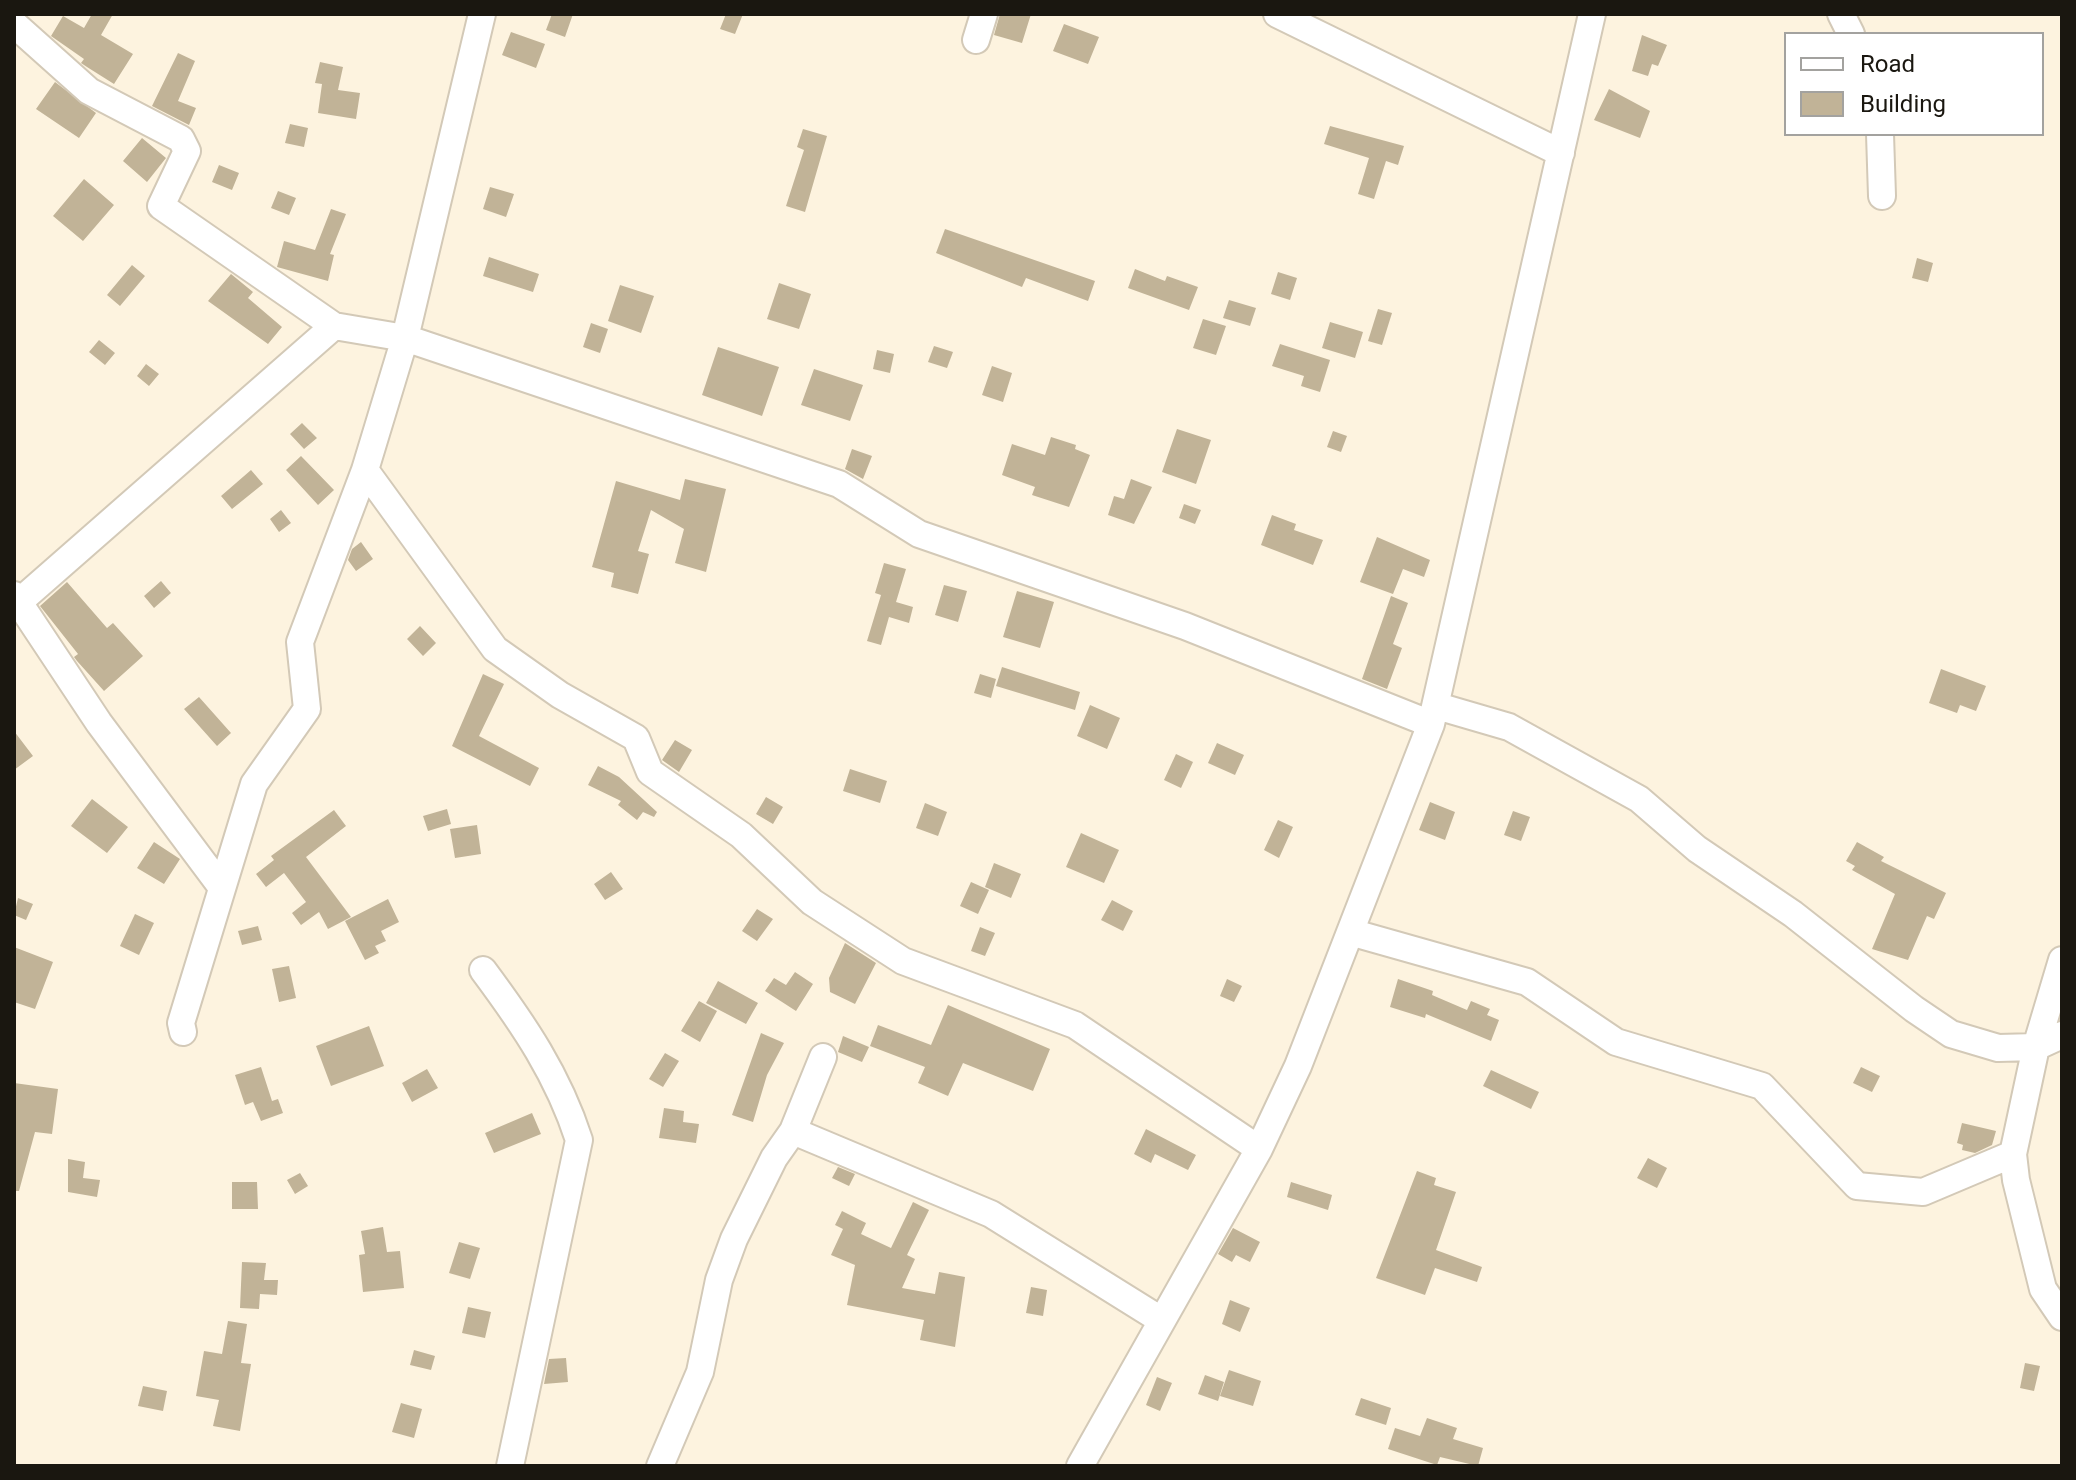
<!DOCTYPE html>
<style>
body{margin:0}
#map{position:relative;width:2076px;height:1480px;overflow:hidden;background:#fdf3df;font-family:Roboto,sans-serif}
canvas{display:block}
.frame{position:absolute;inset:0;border:16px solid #1a1710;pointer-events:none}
.legend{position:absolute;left:1784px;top:32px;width:260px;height:104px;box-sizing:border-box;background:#fff;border:2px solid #a3a29f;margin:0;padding:10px 14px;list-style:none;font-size:24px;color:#1a1710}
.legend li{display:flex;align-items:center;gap:16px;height:40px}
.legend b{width:40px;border:2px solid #a3a29f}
</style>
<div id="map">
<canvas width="2076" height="1480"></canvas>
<div class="frame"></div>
<ul class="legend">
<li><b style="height:10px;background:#fff"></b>Road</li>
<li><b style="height:22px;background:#c1b397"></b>Building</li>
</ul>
</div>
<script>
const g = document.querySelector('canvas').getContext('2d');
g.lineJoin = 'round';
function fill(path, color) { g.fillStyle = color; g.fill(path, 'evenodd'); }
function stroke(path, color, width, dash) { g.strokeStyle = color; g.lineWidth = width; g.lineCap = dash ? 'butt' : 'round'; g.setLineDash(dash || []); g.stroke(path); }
fill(new Path2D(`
 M92,14H113L101,35L133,54L114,84L87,67L81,63L84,59L51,36L63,16L84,28Z
 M552,14H573L565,37L546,30Z
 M726,14H743L735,34L720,29Z
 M1000,14H1031L1022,43L994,35Z
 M1064,24L1099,37L1088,64L1053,51Z
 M511,32L545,44L536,68L502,55Z
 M1642,35L1667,45L1658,66L1652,64L1648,76L1632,71Z
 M178,53L195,61L178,101L196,108L189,125L152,106Z
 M320,62L343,67L338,90L360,93L356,119L318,113L322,84L315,83Z
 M55,82L96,113L79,138L36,109Z
 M1609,89L1650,111L1640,138L1594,120Z
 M290,124L308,128L304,147L285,143Z
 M1330,126L1404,146L1398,165L1386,161L1374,199L1358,194L1369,158L1324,144Z
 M803,129L827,136L805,212L786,206L804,150L797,147Z
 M142,138L166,158L147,182L123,161Z
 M219,165L239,173L232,190L212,182Z
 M84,179L114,205L83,241L53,216Z
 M490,187L514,194L506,217L483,209Z
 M278,191L296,198L289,215L271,208Z
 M331,209L346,214L330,254L334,255L328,281L277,267L284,241L315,250Z
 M945,229L1095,281L1088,301L1026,278L1022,287L936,253Z
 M489,257L539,274L533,292L483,276Z
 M1917,258L1933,263L1928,282L1912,278Z
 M132,265L145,276L120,306L107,295Z
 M1135,269L1165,281L1167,276L1198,287L1189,310L1128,288Z
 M1278,272L1297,278L1290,300L1271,294Z
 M231,274L253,292L248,298L282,327L268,344L208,301Z
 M779,283L811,294L799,329L767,319Z
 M620,285L654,296L641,333L608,321Z
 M1229,300L1256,308L1250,326L1223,318Z
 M1378,309L1392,313L1382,345L1368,341Z
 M1203,319L1226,326L1216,355L1193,348Z
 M1330,322L1363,332L1355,358L1322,348Z
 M591,323L608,329L600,353L583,347Z
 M99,340L115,353L105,365L89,352Z
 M1280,344L1330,360L1320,392L1301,386L1304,376L1272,366Z
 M934,346L953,352L947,368L928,362Z
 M718,347L779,367L762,416L702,395Z
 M877,350L894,354L890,373L873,369Z
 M146,364L159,374L149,386L137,376Z
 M992,366L1012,373L1003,402L982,395Z
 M814,369L863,385L850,421L801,405Z
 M302,423L317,438L304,449L290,434Z
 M1177,429L1211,440L1196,484L1162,472Z
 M1333,431L1347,436L1341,452L1327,447Z
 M1051,437L1076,445L1075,449L1090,455L1069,507L1032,495L1035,487L1002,475L1012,444L1045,455Z
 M852,449L872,456L863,479L845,469Z
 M301,456L334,490L318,505L286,470Z
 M251,470L263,484L232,509L221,496Z
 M685,479L726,489L706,572L675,563L684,529L651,510L638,551L649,554L638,594L611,587L614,573L592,567L616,481L680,500Z
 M1131,479L1152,487L1134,524L1108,515L1114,496L1124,499Z
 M1184,504L1201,510L1195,524L1179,518Z
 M281,510L291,523L279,532L270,519Z
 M1272,515L1296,524L1294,530L1323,540L1313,565L1261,545Z
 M1377,537L1430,560L1424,577L1403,569L1393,594L1360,582Z
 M361,542L373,559L356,571L348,560L352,549Z
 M884,563L906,569L896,602L913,607L909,623L889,617L881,645L867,641L881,595L875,593Z
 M161,581L171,593L154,608L144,596Z
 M67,582L107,628L113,623L143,656L104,691L77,661L74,657L78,654L40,606Z
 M944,585L967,591L958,622L935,615Z
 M1017,591L1054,602L1040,648L1003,637Z
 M1391,596L1408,603L1393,644L1402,648L1387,689L1362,679Z
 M420,626L436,643L423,656L407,639Z
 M1002,667L1080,692L1075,710L996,686Z
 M1941,669L1986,686L1976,711L1960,705L1957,713L1929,703Z
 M483,674L504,684L479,736L539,768L530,786L452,746Z
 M980,674L996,679L991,698L974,693Z
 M199,697L231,733L217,746L184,709Z
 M1090,705L1120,718L1107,749L1077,736Z
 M14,731L33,756L14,770Z
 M675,740L692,750L679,772L662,760Z
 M1217,743L1244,755L1235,775L1208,763Z
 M1176,754L1193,762L1181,788L1164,780Z
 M598,766L619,777L657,812L654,817L643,812L637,820L618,805L621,801L588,785Z
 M850,769L887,781L880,803L843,791Z
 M766,797L783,807L773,824L756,814Z
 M92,799L128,827L107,853L71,826Z
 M1430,802L1455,812L1445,840L1419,830Z
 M925,803L947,812L938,836L916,828Z
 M447,809L451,824L428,831L423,816Z
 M334,810L346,826L306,857L351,917L328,929L319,912L301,925L292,913L306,902L284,873L266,887L256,874L274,860L271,856Z
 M1513,811L1530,817L1521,841L1504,835Z
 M1278,820L1293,827L1279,858L1264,850Z
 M477,825L481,854L455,858L450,829Z
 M1081,833L1119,850L1104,883L1066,867Z
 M154,842L180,859L164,884L137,868Z
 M1857,842L1884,857L1881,861L1946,893L1934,919L1927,916L1908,960L1872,949L1895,894L1852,870L1855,866L1846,861Z
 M994,863L1021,874L1011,898L985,887Z
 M611,872L623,889L605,900L594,884Z
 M971,882L989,890L978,914L960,906Z
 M18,898L33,904L26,920L14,915Z
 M388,899L399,922L381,931L386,941L375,946L379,953L365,960L345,921Z
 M1112,900L1133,911L1123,931L1101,920Z
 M757,909L773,919L757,941L742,931Z
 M135,914L154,923L139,955L120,946Z
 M258,926L262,940L242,945L238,931Z
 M980,927L995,933L985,956L971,951Z
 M845,943L876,963L855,1004L830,992L829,978Z
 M14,947L53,962L35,1009L14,1002Z
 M289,966L296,998L279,1002L272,969Z
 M795,972L813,984L796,1011L765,991L774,978L786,985Z
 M1227,979L1242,986L1234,1002L1220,996Z
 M1398,979L1433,991L1432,995L1467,1010L1471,1001L1490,1009L1487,1015L1499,1020L1491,1041L1426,1014L1425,1018L1390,1007Z
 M718,981L758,1003L746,1024L706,1003Z
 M699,1001L717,1011L700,1042L681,1031Z
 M948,1005L1050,1049L1033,1091L963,1063L948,1096L918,1083L925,1067L870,1046L878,1025L931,1045Z
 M369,1026L384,1066L331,1086L316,1046Z
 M761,1033L784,1043L767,1075L753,1122L732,1115Z
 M843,1036L869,1047L862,1062L838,1052Z
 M665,1053L679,1061L663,1087L649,1079Z
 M261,1067L272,1101L278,1099L283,1113L261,1121L253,1102L245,1105L235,1075Z
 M1861,1067L1880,1076L1872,1092L1853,1083Z
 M427,1069L438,1088L412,1102L402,1083Z
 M1491,1070L1539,1092L1531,1109L1483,1086Z
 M14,1083L58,1089L52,1134L35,1132L19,1191H14Z
 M664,1108L684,1111L683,1122L699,1124L696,1143L659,1138Z
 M532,1113L541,1134L494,1153L485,1133Z
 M1962,1123L1996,1131L1992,1145L1975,1153L1962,1150L1963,1145L1957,1143Z
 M1146,1129L1196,1155L1188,1170L1155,1154L1151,1163L1134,1154Z
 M1648,1158L1667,1168L1657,1188L1637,1178Z
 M68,1159L85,1162L83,1178L100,1180L97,1197L68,1192Z
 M838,1167L855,1174L849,1186L832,1178Z
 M1417,1171L1436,1178L1434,1185L1456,1192L1436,1250L1482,1267L1477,1282L1435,1268L1425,1295L1376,1278Z
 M300,1173L308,1186L295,1194L287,1180Z
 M232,1182H257L258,1209H232Z
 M1291,1182L1332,1195L1328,1210L1287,1197Z
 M913,1202L929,1210L907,1255L915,1259L902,1288L935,1294L939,1272L965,1277L955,1347L920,1340L924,1320L847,1305L855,1265L831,1255L843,1229L835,1225L842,1211L866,1223L861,1234L891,1248Z
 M383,1227L387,1252L400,1251L404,1288L363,1292L359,1255L365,1254L361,1231Z
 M1233,1228L1260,1242L1250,1262L1236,1255L1232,1262L1218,1254Z
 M459,1242L480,1248L470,1279L449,1273Z
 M242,1262L266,1263L264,1280H278L277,1295L260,1294L259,1309L240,1308Z
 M1031,1287L1047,1290L1043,1316L1026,1313Z
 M1230,1300L1250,1308L1240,1332L1222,1324Z
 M468,1307L491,1312L485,1338L462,1333Z
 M228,1321L247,1324L241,1363L251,1364L240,1431L213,1426L219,1400L196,1396L204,1351L222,1354Z
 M414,1350L435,1356L431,1370L410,1365Z
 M566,1358L568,1382L544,1384L549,1359Z
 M2025,1363L2040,1366L2034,1391L2020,1388Z
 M1229,1370L1261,1381L1253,1406L1220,1396Z
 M1205,1375L1224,1382L1218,1401L1198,1394Z
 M1157,1377L1172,1383L1160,1411L1146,1405Z
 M143,1386L167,1391L163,1411L138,1406Z
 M1361,1398L1391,1408L1386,1425L1355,1415Z
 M401,1403L422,1409L414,1438L392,1432Z
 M1427,1418L1457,1428L1453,1439L1483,1448L1478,1466L1440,1457L1437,1465L1388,1449L1395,1428L1420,1436Z`), '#c1b397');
const minor = new Path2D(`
 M1277,14L1561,153
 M1841,14L1851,34
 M14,24L89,91L181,139L187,151L161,206L334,326L405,338L839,484L919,534L1185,626L1431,724
 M976,40L984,14
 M1880,134L1882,196
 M365,470L495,649L560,695L636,738L650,772L741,835L812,902L903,961L1075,1025L1259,1149
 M14,595L99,723L220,885
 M19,602L334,326
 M1437,706L1509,727L1639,799L1697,849L1793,914L1914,1009L1951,1034L1998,1048L2036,1047L2062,1035
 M1350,932L1527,982L1616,1042L1762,1086L1857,1186L1923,1192L2013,1154
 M2062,960L2036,1047L2013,1154L2016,1180L2043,1289L2062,1317
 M483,970C524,1025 558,1075 579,1140L510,1466
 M183,1032L181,1023L254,784L307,709L300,642L365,470L405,338L482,14
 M793,1131L991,1214L1161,1320
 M660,1466L700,1372L719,1280L734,1239L774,1158L793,1131L823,1057
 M1080,1466L1259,1149L1298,1066L1431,724L1592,14`);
stroke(minor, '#d3c9b7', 30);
stroke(minor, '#fff', 26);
</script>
